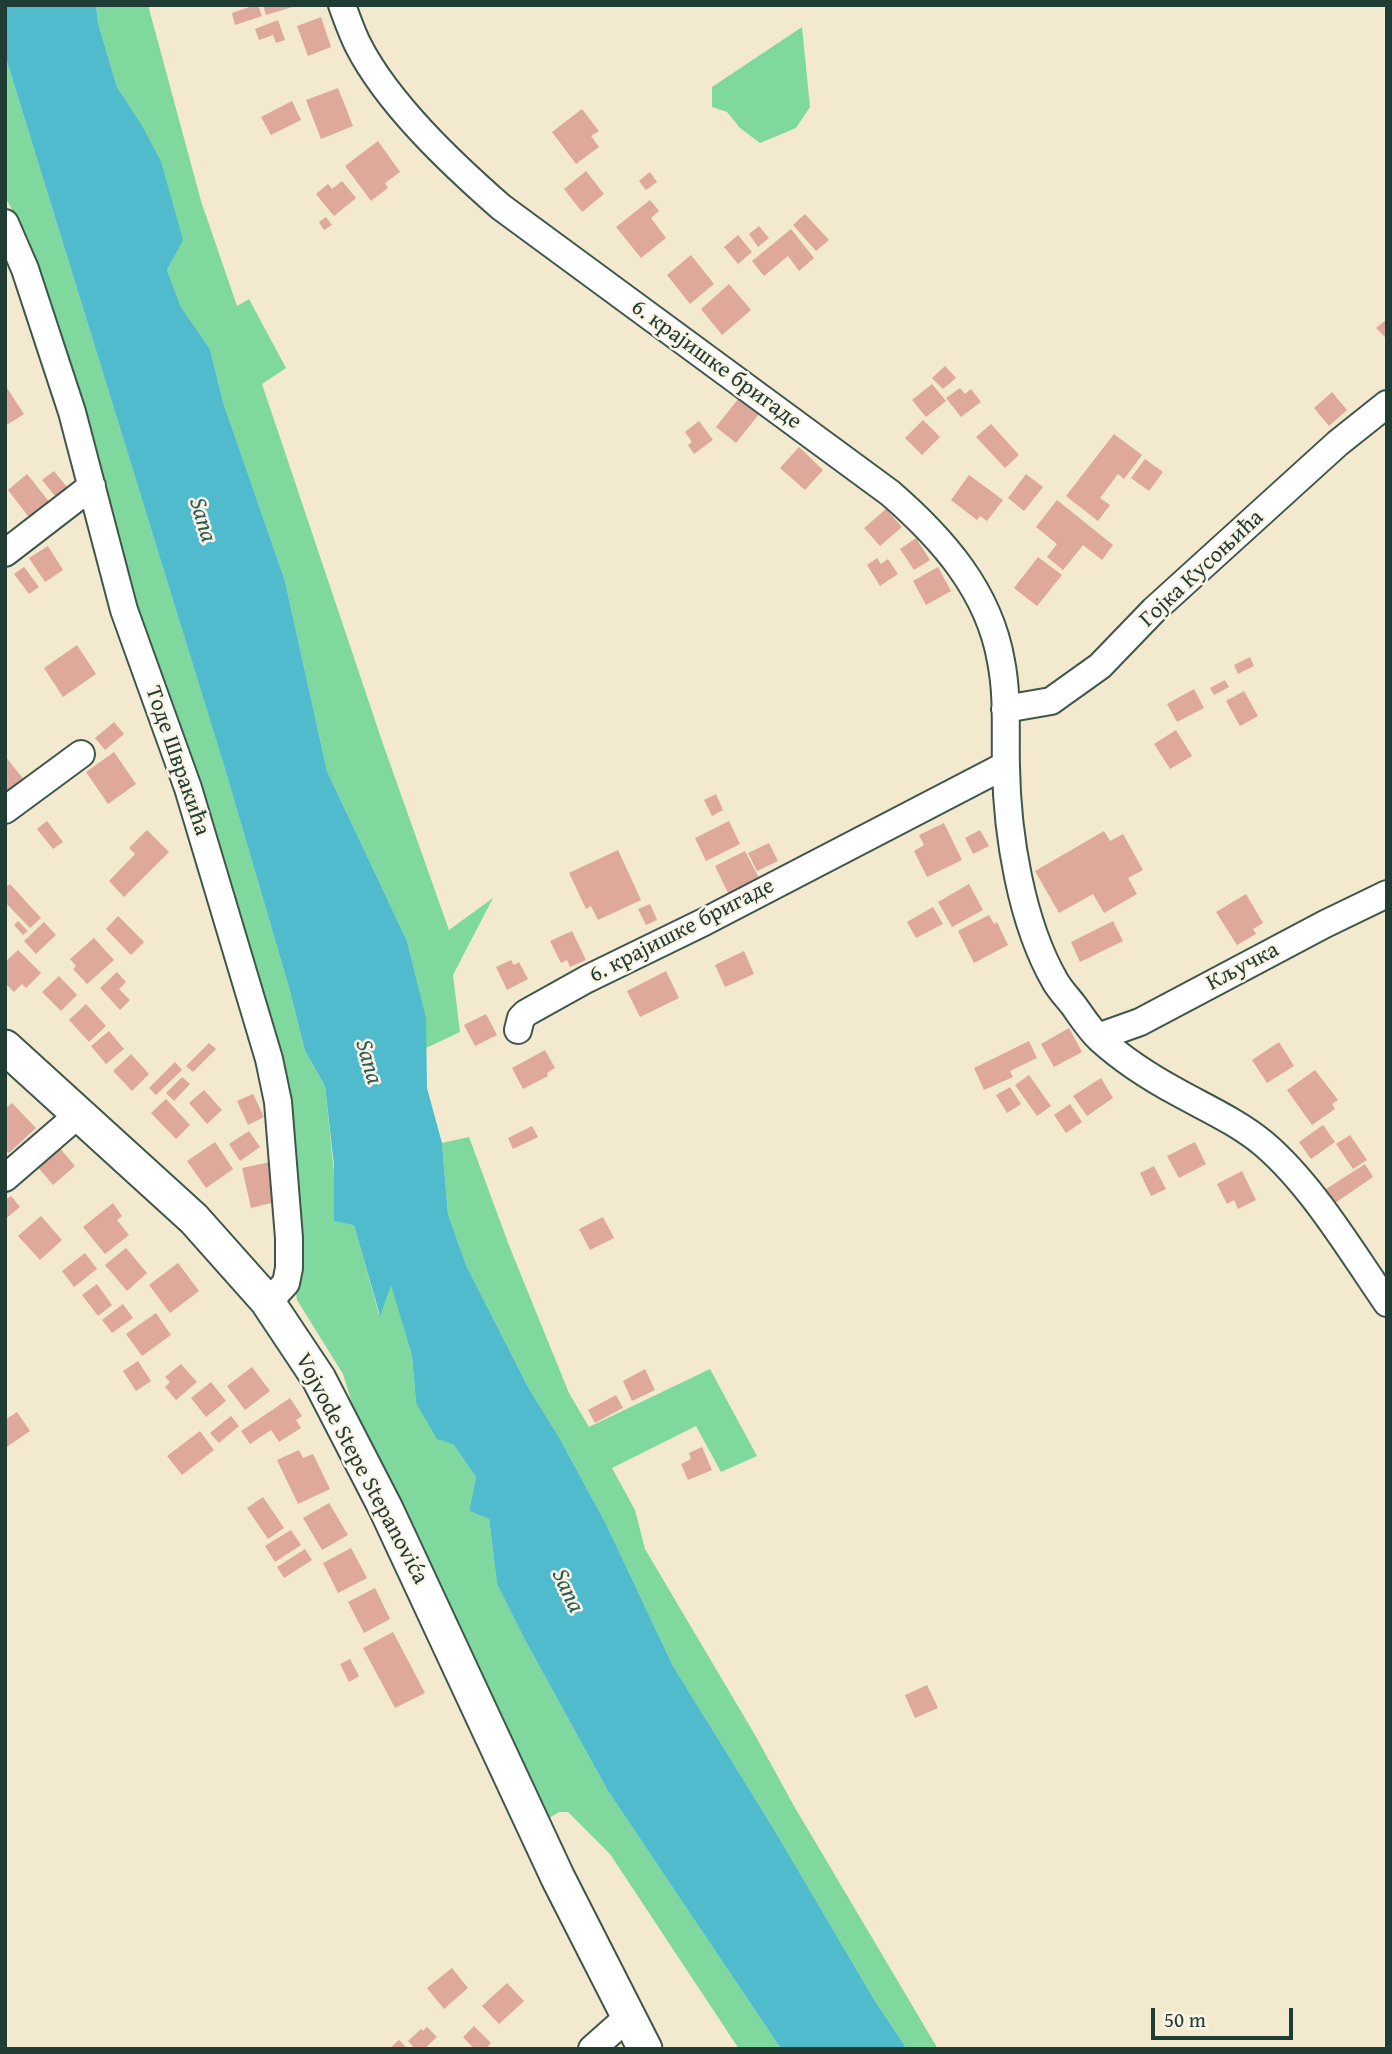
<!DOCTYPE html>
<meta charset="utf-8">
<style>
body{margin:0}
#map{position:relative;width:1392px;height:2054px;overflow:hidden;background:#f3e9cf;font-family:"Gentium Book Plus",serif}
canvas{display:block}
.frame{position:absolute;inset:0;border:7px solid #1f3d34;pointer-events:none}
.scale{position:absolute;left:1151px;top:2008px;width:142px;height:32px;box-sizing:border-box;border:4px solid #1f3d34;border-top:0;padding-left:9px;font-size:21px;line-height:24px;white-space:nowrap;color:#1f3d34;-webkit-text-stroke:5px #fcf5e5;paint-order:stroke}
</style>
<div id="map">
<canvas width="1392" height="2054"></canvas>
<div class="frame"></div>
<div class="scale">50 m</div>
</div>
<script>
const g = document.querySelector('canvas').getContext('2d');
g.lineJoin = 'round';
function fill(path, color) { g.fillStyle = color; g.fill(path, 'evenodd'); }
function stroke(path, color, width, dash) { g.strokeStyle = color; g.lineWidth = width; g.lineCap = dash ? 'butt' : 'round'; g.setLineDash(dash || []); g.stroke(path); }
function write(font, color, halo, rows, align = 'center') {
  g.font = font + ' "Gentium Book Plus",serif'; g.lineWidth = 5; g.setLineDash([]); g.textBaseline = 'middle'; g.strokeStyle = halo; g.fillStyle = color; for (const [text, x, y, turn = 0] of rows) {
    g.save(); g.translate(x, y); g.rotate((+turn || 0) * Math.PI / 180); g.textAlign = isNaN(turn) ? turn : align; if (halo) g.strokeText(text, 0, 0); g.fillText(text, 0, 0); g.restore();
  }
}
fill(new Path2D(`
 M96,5H148L201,201L237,306L249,299L286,368L262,384L383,744L449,930L493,898L453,975L460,1032L426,1048L424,1011L407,941L327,771L285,581L223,402L210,349L181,307L167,270L182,240L161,161L142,125L117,87L98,23Z
 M802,27L810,107L796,128L760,143L740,128L727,112L712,107V87Z
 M5,55L225,769L290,991L305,1051L325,1086L334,1172V1220L354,1224L379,1315L391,1283L412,1356L416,1403L453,1444L476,1477L469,1511L489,1519L497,1584L526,1642L608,1791L781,2049H739L610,1854L568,1812H559L544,1821L358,1423L343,1374L297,1300L235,907L187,743L122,563L72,372L29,240L5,197Z
 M469,1137L510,1248L569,1393L589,1427L710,1369L757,1456L721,1472L696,1426L612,1468L635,1510L645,1549L755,1735L794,1806L938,2049H907L875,2001L775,1831L673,1666L606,1524L560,1439L528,1387L466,1265L448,1214L442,1143Z`), '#7fd89d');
fill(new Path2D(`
 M5,5H96L98,23L117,87L142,125L161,161L183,240L167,270L181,307L210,349L223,402L285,581L327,771L407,941L426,1018L427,1088L442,1143L448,1214L466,1265L528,1387L560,1439L606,1524L673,1666L775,1831L875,2001L907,2049H781L608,1791L526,1642L497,1584L489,1519L469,1511L476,1477L453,1444L437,1439L416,1403L412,1356L391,1285L380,1316L354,1225L334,1221V1165L325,1086L305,1051L290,991L225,769L5,55Z`), '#51bbce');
fill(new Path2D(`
 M255,5H258L262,16L235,25L232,13Z
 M263,5H296V6L266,15Z
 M321,17L331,47L308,56L297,26Z
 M278,20L285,40L276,43L273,35L259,40L255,29Z
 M338,88L353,126L321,139L306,100Z
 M292,101L301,120L271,135L261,117Z
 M582,109L599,131L591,136L599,147L576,164L552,132Z
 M378,141L400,172L385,183L388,188L371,201L345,166Z
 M586,171L604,194L582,212L564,189Z
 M650,172L657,182L646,190L639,181Z
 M342,181L356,198L334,216L316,194L328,184L332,189Z
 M650,200L659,211L651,218L666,238L641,258L616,227Z
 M805,214L829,240L816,251L793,225Z
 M326,217L332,225L324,230L319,222Z
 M759,226L769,238L758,247L749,234Z
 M791,229L814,258L799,271L788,256L764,276L752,261Z
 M738,235L752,252L738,264L724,247Z
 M691,255L714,284L690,304L667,275Z
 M729,284L751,310L722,335L701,309Z
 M1387,319V339L1376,328Z
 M945,366L956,378L943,389L932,378Z
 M932,384L946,401L926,417L912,400Z
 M7,388L24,414L5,426V389Z
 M960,388L965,394L971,389L981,402L961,417L946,398Z
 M1332,392L1347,410L1329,426L1314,408Z
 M739,398L759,414L736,443L716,427Z
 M923,420L940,437L922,455L905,438Z
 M699,421L713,440L694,454L688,445L692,442L685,432Z
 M991,424L1019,455L1005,468L976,437Z
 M1114,434L1142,455L1124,479L1118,474L1100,498L1110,505L1098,521L1066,496Z
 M799,447L823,470L805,490L780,468Z
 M1145,459L1163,472L1149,491L1131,478Z
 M54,471L71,492L59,501L42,480Z
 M27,474L55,509L35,525L8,490Z
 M1026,474L1043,487L1024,511L1008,498Z
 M969,475L1003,500L987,521L980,516L977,520L951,500Z
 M1057,500L1113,545L1102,560L1083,545L1063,570L1047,557L1057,544L1036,527Z
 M886,509L902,527L880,546L864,528Z
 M916,538L930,560L914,570L900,549Z
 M48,546L63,570L45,582L29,558Z
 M1038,557L1062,575L1037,606L1014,588Z
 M877,558L881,564L888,559L898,574L880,586L867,565Z
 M24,567L39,587L29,594L14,574Z
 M938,567L951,591L926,605L913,581Z
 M77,645L96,674L63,697L44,668Z
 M1250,657L1254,666L1238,674L1234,665Z
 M1225,680L1229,687L1214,695L1210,688Z
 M1194,689L1204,708L1177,722L1167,704Z
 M1244,691L1258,716L1240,726L1226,701Z
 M114,722L124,734L105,750L95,738Z
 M1176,730L1192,756L1170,769L1154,744Z
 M114,752L136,784L108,804L86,772Z
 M5,756L25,781L5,796Z
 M716,794L723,810L712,816L704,800Z
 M47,821L63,842L53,849L37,829Z
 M729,821L740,844L706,861L695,838Z
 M944,823L962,860L927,877L914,851L924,845L919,835Z
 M147,830L169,852L124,897L109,881L135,854L129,848Z
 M980,830L989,846L973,854L965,838Z
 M1104,831L1110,841L1123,834L1143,870L1128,878L1137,894L1104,913L1093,894L1059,913L1035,871Z
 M769,843L778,861L757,871L748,853Z
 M618,850L641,900L598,920L591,906L586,909L569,873Z
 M745,851L760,880L729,895L715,866Z
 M10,884L41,918L30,928L5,902V888Z
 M969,884L983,910L952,927L938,902Z
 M1246,894L1263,923L1253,929L1256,934L1237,945L1216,912Z
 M650,904L657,920L646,925L638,909Z
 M933,907L943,924L916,938L907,922Z
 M989,915L994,924L997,922L1008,945L974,963L958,931Z
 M118,916L144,942L131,955L106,929Z
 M18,921L28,931L23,935L14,925Z
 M1113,921L1123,941L1080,962L1071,942Z
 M44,922L56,935L36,954L24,941Z
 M572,931L586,960L570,967L567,960L561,963L550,941Z
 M94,938L114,960L87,984L73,969L76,966L70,959Z
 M18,950L41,973L26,988L22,984L14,992L5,983V962Z
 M744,951L754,974L725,987L715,965Z
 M511,960L514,965L519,962L528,979L507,990L496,967Z
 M666,971L679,998L640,1017L627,991Z
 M117,972L126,982L119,989L130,1000L120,1010L100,988Z
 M59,976L77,995L61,1011L42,992Z
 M86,1004L106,1026L89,1042L69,1020Z
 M486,1014L497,1035L475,1046L464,1025Z
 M1069,1028L1082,1052L1054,1067L1041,1044Z
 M109,1031L124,1049L106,1064L91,1046Z
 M1029,1041L1037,1058L1010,1071L1013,1077L984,1090L974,1068Z
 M1279,1042L1294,1066L1267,1083L1252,1060Z
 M209,1043L216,1049L193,1072L186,1066Z
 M545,1050L555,1068L547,1073L548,1076L523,1089L512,1068Z
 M131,1054L149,1074L132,1091L113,1071Z
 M175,1062L182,1070L156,1095L149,1088Z
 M1315,1070L1338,1100L1332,1104L1335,1109L1312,1125L1287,1090Z
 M1029,1075L1051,1106L1037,1116L1015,1085Z
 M182,1077L190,1084L174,1101L166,1093Z
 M1101,1078L1113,1098L1087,1116L1073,1096Z
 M1010,1087L1021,1104L1007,1113L996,1095Z
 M204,1090L222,1110L207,1124L189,1103Z
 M253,1094L264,1117L248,1125L237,1101Z
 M166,1099L190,1125L176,1139L151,1113Z
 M12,1103L36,1128L9,1153L5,1149V1109Z
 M1070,1104L1082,1122L1066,1133L1054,1115Z
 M1323,1125L1335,1142L1311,1159L1299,1142Z
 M532,1126L538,1137L513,1149L508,1138Z
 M249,1131L260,1147L240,1161L229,1144Z
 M1350,1135L1367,1160L1353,1169L1336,1144Z
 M215,1142L233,1169L206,1188L187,1161Z
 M1195,1142L1206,1164L1179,1178L1167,1156Z
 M58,1146L75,1166L53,1185L36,1165Z
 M270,1162L279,1201L251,1208L242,1168Z
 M1365,1164L1373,1177L1335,1203L1326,1189Z
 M1154,1166L1166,1189L1151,1196L1140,1173Z
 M1242,1171L1256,1200L1238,1209L1234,1200L1227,1204L1217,1184Z
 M11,1196L20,1207L5,1219V1200Z
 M113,1203L122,1216L117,1220L129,1235L105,1254L83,1227Z
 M41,1216L62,1240L40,1260L18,1236Z
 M603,1217L614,1238L590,1250L579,1229Z
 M126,1248L147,1273L127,1291L105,1265Z
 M85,1253L97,1269L74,1287L62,1271Z
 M178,1263L199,1291L170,1313L149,1285Z
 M97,1284L112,1305L98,1316L82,1295Z
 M123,1304L133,1318L112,1333L102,1320Z
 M156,1313L171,1335L142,1356L126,1334Z
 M138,1361L151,1381L136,1391L123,1371Z
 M181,1364L197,1382L176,1400L165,1387L170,1382L165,1377Z
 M252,1367L270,1391L245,1410L227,1386Z
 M645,1369L655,1390L632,1401L623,1381Z
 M211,1382L226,1401L206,1417L191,1398Z
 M616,1395L623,1408L595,1423L588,1410Z
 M290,1398L302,1416L296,1420L301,1428L279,1442L271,1430L250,1444L241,1431Z
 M17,1412L30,1431L5,1448V1420Z
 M231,1416L239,1426L219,1443L210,1433Z
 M200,1431L214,1450L182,1475L167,1456Z
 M702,1447L712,1470L688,1480L681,1464L691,1459L689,1453Z
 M299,1450L303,1458L313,1454L330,1489L298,1504L277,1460Z
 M263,1497L284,1528L268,1539L247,1508Z
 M329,1503L348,1535L322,1550L303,1518Z
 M291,1530L301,1545L275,1562L265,1546Z
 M351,1548L367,1578L338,1593L323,1563Z
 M305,1549L312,1560L284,1578L277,1567Z
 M375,1588L390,1619L364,1633L348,1602Z
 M393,1632L425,1693L395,1708L363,1648Z
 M350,1659L359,1676L349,1682L340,1664Z
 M927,1685L938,1708L915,1718L905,1695Z
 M452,1968L468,1988L444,2009L427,1988Z
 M507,1983L524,2001L499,2024L482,2006Z
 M474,2026L491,2043L485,2049H474L463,2037Z
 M427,2027L437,2037L424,2049H415L408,2041L421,2029L423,2031Z
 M399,2040L406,2047L403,2049H389Z`), '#dea89a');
const minor = new Path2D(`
 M342,5C347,19 352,33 358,45C388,104 452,164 501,207L890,493C942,538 989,591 1001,661C1008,696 1005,732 1006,767C1007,834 1021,922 1055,981C1060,990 1068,998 1074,1006C1082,1017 1090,1030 1100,1039C1123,1060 1151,1078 1179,1093C1208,1109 1239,1123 1264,1144C1312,1185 1351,1251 1387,1303
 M5,223L25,269L72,412L124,610L188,788L269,1059L278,1102L289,1238V1268L286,1283L275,1295L267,1301
 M5,553L92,486
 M1005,709L1051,701L1100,666L1154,610L1338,443L1387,404
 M5,810L81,754
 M518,1030L521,1018L526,1013L587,979L704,922L1006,765
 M1098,1037L1140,1022L1325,924L1387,894
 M5,1178L79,1114
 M592,2049L628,2017`);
const major = new Path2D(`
 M5,1047L194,1219L267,1301L319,1379L386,1509L558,1878L645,2049`);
stroke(minor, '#3f574b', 30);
stroke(major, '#3f574b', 37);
stroke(minor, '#fff', 26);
stroke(major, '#fff', 33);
write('23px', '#1f3d34', '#fcf5e5', [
 ["6. крајишке бригаде",716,365,36],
 ["Гојка Кусоњића",1202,569,-43],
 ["Тоде Швракића",177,761,71],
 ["6. крајишке бригаде",682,931,-27],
 ["Кључка",1243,967,-28],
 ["Vojvode Stepe Stepanovića",361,1469,62]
]);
write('italic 24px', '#2c5c5a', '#fcf5e5', [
 ["Sana",202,520,73],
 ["Sana",368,1062,74],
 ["Sana",567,1591,65]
]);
</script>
